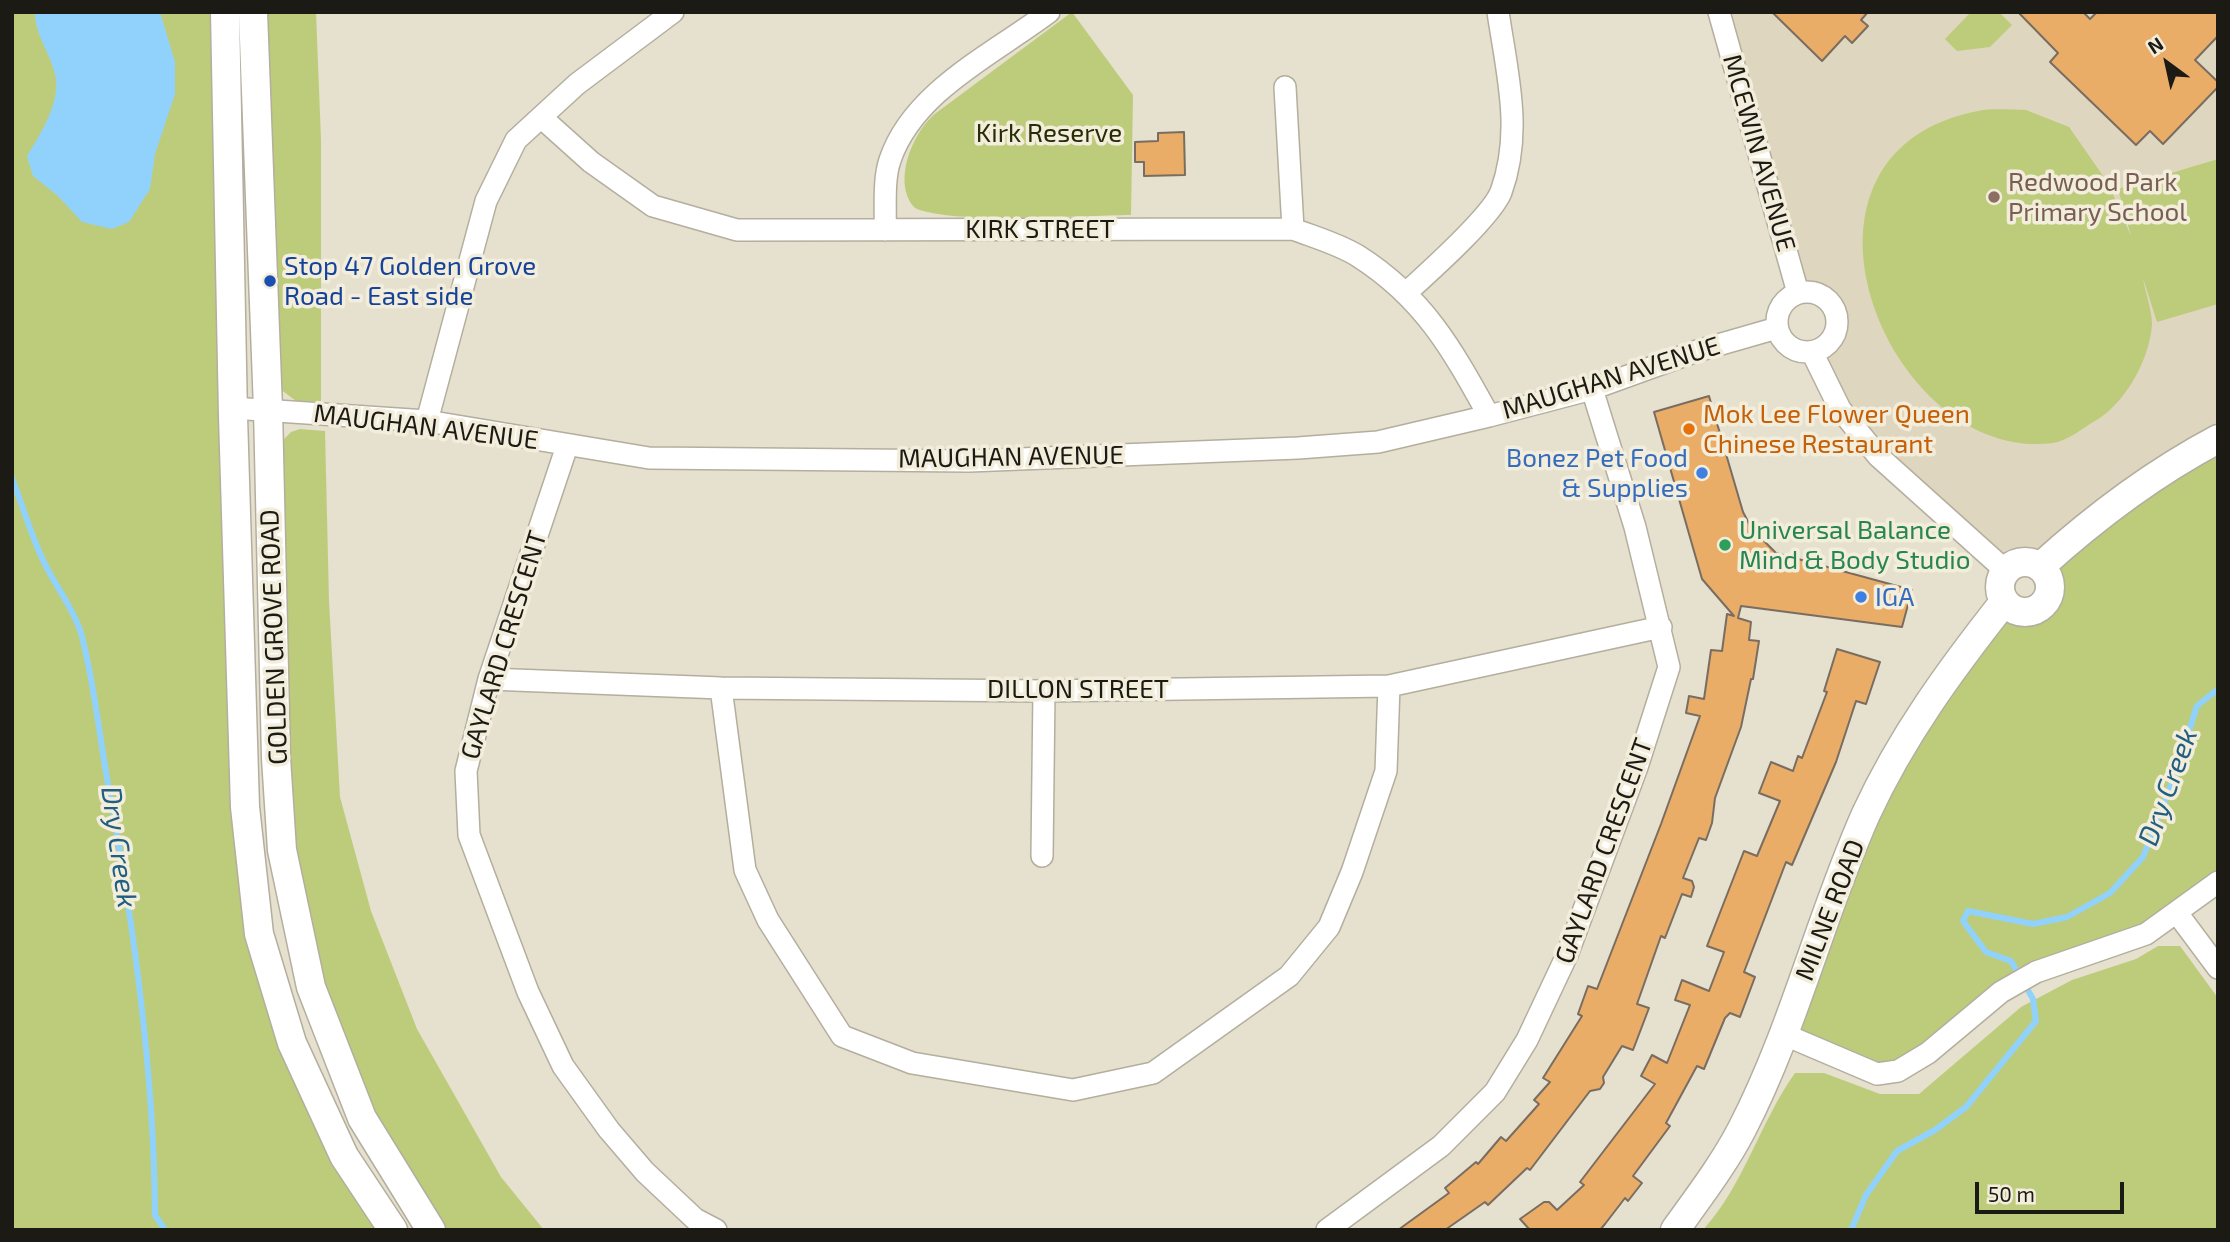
<!DOCTYPE html>
<style>
body{margin:0}
#map{position:relative;width:2230px;height:1242px;overflow:hidden;background:#e6e0cf;font-family:"Exo 2",sans-serif}
canvas{display:block}
.frame{position:absolute;inset:0;border:14px solid #1c1a14;pointer-events:none}
.north{position:absolute;left:2132px;top:28px;width:70px;height:70px;-webkit-text-stroke:5px #f3eddc;paint-order:stroke;rotate:327deg;font-size:19px;font-weight:700;line-height:28px;text-align:center;color:#1c1a14}
.north::after{content:'';display:block;margin:auto;width:24px;height:32px;background:#1c1a14;clip-path:polygon(50% 0,100% 100%,50% 72%,0 100%)}
.scale{position:absolute;left:1975px;top:1182px;width:149px;height:32px;box-sizing:border-box;border:4px solid #1c1a14;border-top:0;padding-left:9px;font-size:21px;line-height:24px;white-space:nowrap;color:#1c1a14;-webkit-text-stroke:5px #f3eddc;paint-order:stroke}
</style>
<div id="map">
<canvas width="2230" height="1242"></canvas>
<div class="frame"></div>
<div class="north">N</div>
<div class="scale">50 m</div>
</div>
<script>
const g = document.querySelector('canvas').getContext('2d');
g.lineJoin = 'round';
function fill(path, color) { g.fillStyle = color; g.fill(path, 'evenodd'); }
function stroke(path, color, width, dash) { g.strokeStyle = color; g.lineWidth = width; g.lineCap = dash ? 'butt' : 'round'; g.setLineDash(dash || []); g.stroke(path); }
function write(font, color, halo, rows, align = 'center') {
  g.font = font + ' "Exo 2",sans-serif'; g.lineWidth = 7; g.setLineDash([]); g.textBaseline = 'middle'; g.strokeStyle = halo; g.fillStyle = color; for (const [text, x, y, turn = 0] of rows) {
    g.save(); g.translate(x, y); g.rotate((+turn || 0) * Math.PI / 180); g.textAlign = isNaN(turn) ? turn : align; if (halo) g.strokeText(text, 0, 0); g.fillText(text, 0, 0); g.restore();
  }
}
fill(new Path2D(`
 M1720,12H2218V439L2033,564L2012,566L1895,472L1812,352L1831,342L1836,334L1837,314L1826,298L1807,292Z`), '#ded6be');
fill(new Path2D(`
 M12,12H225L245,807L292,1043L393,1230H12Z
 M264,12H316L321,140V402L296,401L280,389Z
 M1072,12L1133,95L1131,215C1085,215 951,225 915,208C891,183 913,131 936,113Z
 M1971,12H1999L2012,25L1990,47L1957,51L1945,39Z
 M2026,110L2069,127L2108,183L2131,236L2118,189L2218,159V304L2157,322L2143,278C2145,292 2152,310 2152,324C2150,359 2125,404 2095,421C2083,428 2067,441 2053,443C1888,465 1761,153 1978,111C1993,108 2011,110 2026,110Z
 M300,429L325,431L329,601L340,797L371,911L417,1029L501,1177L544,1230H447L413,1186L368,1106L320,986L291,850L278,445L291,432Z
 M2218,439V877L2177,913L2036,972L1898,1071L1783,1034L1866,815L2010,608C2035,620 2056,599 2046,574Z
 M2158,946H2180L2218,998V1230H1703C1744,1185 1760,1122 1795,1073H1824L1880,1094H1919L2021,1007L2072,980L2136,959Z`), '#bdcc7a');
fill(new Path2D(`
 M35,12H160L175,62V94L155,154L150,189L129,222L112,229L82,222L58,196L33,176L27,156C40,135 62,101 55,74C50,52 35,36 35,12Z`), '#91d2fd');
stroke(new Path2D(`
 M12,478C22,504 30,532 42,558C53,583 73,607 81,633C95,685 99,737 109,789C134,929 154,1072 155,1215L165,1230
 M1851,1230L1866,1195L1897,1151L1935,1130L1966,1107L2036,1021L2033,999L2011,961L1986,952L1963,921L1968,911L2033,924L2067,917L2110,893L2143,857L2173,780L2197,706L2218,689`), '#91d2fd', 6);
const building = new Path2D(`
 M1772,12H1868L1861,20L1868,26L1852,43L1845,36L1822,61Z
 M2018,12H2083L2090,19L2097,12H2218V36L2195,60L2218,82V87L2163,144L2150,131L2136,145L2050,62L2058,53Z
 M1184,132L1185,175L1144,176V162H1135V142L1158,141V133Z
 M1709,396L1743,512L1752,529L1776,553L1912,590L1902,627L1741,606L1738,618L1751,622L1749,640L1759,641L1753,679H1751L1741,727L1715,798L1712,823L1706,840L1699,838L1683,878L1692,881L1694,887L1691,897L1682,894L1665,938L1661,936L1637,1004L1649,1008L1633,1050L1622,1046L1603,1077L1604,1083L1600,1089L1590,1091L1530,1170L1527,1168L1488,1205L1485,1202L1445,1230H1398L1449,1193L1445,1188L1476,1162L1478,1164L1501,1137L1506,1141L1539,1104L1534,1100L1550,1082L1543,1078L1582,1016L1578,1014L1588,986L1597,989L1661,824L1700,716L1686,713L1689,696L1704,699L1711,650L1722,651L1727,614L1734,616L1702,579L1654,412Z
 M1837,649L1880,662L1866,704L1856,701L1836,762L1792,865L1786,862L1744,972L1755,977L1740,1017L1730,1013L1725,1018L1704,1069L1697,1066L1666,1123L1670,1126L1633,1176L1642,1183L1628,1201L1625,1198L1605,1224L1600,1230H1530L1520,1219L1544,1202H1549L1557,1210L1584,1185L1580,1182L1655,1084L1641,1076L1652,1055L1667,1063L1690,1005L1675,1000L1682,980L1709,991L1724,952L1707,946L1744,851L1757,856L1780,801L1759,793L1771,762L1793,771L1798,756L1802,758L1827,692L1824,691Z`);
fill(building, '#e9ad67');
stroke(building, '#796d61', 2);
const minor = new Path2D(`
 M1719,12L1798,293
 M1285,87L1293,229
 M542,118L591,162L653,206L737,230L1293,229C1314,237 1339,244 1358,256C1424,298 1452,349 1489,416
 M885,230C886,209 883,180 890,160C913,91 995,53 1049,12
 M1777 322a30 30 0 1 1 60 0a30 30 0 1 1-60 0Z
 M1406,293C1428,273 1491,217 1501,192C1523,132 1507,73 1498,12
 M1812,352L1840,409L1878,456L2006,571
 M232,408L427,421L649,458L969,461L1298,448L1378,442L1489,416L1592,389L1697,351L1777,328
 M427,421L486,201L516,140L577,84L673,12
 M567,446L489,679L466,771L469,835L528,992L563,1066L609,1130L645,1172L695,1219L716,1230
 M489,679L721,688L1044,691L1389,686L1661,627
 M721,688L745,870L768,920L842,1036L912,1063L1073,1090L1153,1073L1289,976L1329,927L1352,872L1386,771L1389,686
 M1042,856L1044,691
 M2177,913L2218,968
 M1783,1034L1877,1074L1898,1071L1928,1053L2001,992L2036,972L2146,934L2218,882
 M1327,1230L1441,1146L1495,1092L1527,1040L1567,955L1637,767L1669,667L1635,527L1592,389`);
const major = new Path2D(`
 M225,12L233,416L245,807L259,934L292,1043L344,1156L393,1230
 M253,12L268,409L276,758L282,850L311,987L362,1118L431,1230
 M2000 587a25 25 0 1 1 50 0a25 25 0 1 1-50 0Z
 M2040,567C2095,517 2152,474 2218,439
 M1675,1230C1698,1198 1724,1164 1742,1129C1794,1028 1820,917 1866,814C1902,736 1951,669 2004,602`);
stroke(minor, '#b4ae9e', 24);
stroke(major, '#b4ae9e', 31);
stroke(minor, '#fff', 21);
stroke(major, '#fff', 28);
for (const [x, y, r, color] of [
 [1994,197,7,"#8d6e63"],
 [270,281,7,"#1a4fb4"],
 [1689,429,7,"#e8710a"],
 [1702,473,7,"#3f7fe0"],
 [1725,545,7,"#2e9e5b"],
 [1861,597,7,"#3f7fe0"]
]) { const dot = new Path2D(); dot.arc(x, y, r, 0, 2 * Math.PI); g.fillStyle = color; g.fill(dot); stroke(dot, '#f3eddc', 2.5); }
write('26px', '#272d07', '#f3eddc', [
 ["Kirk Reserve",1049,133]
]);
write('26px', '#1c1a14', '#f3eddc', [
 ["MCEWIN AVENUE",1759,153,74],
 ["KIRK STREET",1040,229],
 ["MAUGHAN AVENUE",1611,378,-17],
 ["MAUGHAN AVENUE",426,427,7],
 ["MAUGHAN AVENUE",1011,457,-1],
 ["GOLDEN GROVE ROAD",274,637,-92],
 ["GAYLARD CRESCENT",504,645,-73],
 ["DILLON STREET",1078,689],
 ["GAYLARD CRESCENT",1604,851,-70],
 ["MILNE ROAD",1830,910,-69]
]);
write('26px', '#785e54', '#f3eddc', [
 ["Redwood Park",2008,182],
 ["Primary School",2008,212]
], 'left');
write('26px', '#164399', '#f3eddc', [
 ["Stop 47 Golden Grove",284,266],
 ["Road - East side",284,296]
], 'left');
write('26px', '#c56008', '#f3eddc', [
 ["Mok Lee Flower Queen",1703,414],
 ["Chinese Restaurant",1703,444]
], 'left');
write('26px', '#366cbe', '#f3eddc', [
 ["Bonez Pet Food",1688,458],
 ["& Supplies",1688,488],
 ["IGA",1875,597,"left"]
], 'right');
write('26px', '#27864d', '#f3eddc', [
 ["Universal Balance",1739,530],
 ["Mind & Body Studio",1739,560]
], 'left');
write('italic 28px', '#205e82', '#f3eddc', [
 ["Dry Creek",2168,787,-70],
 ["Dry Creek",119,847,82]
]);
</script>
